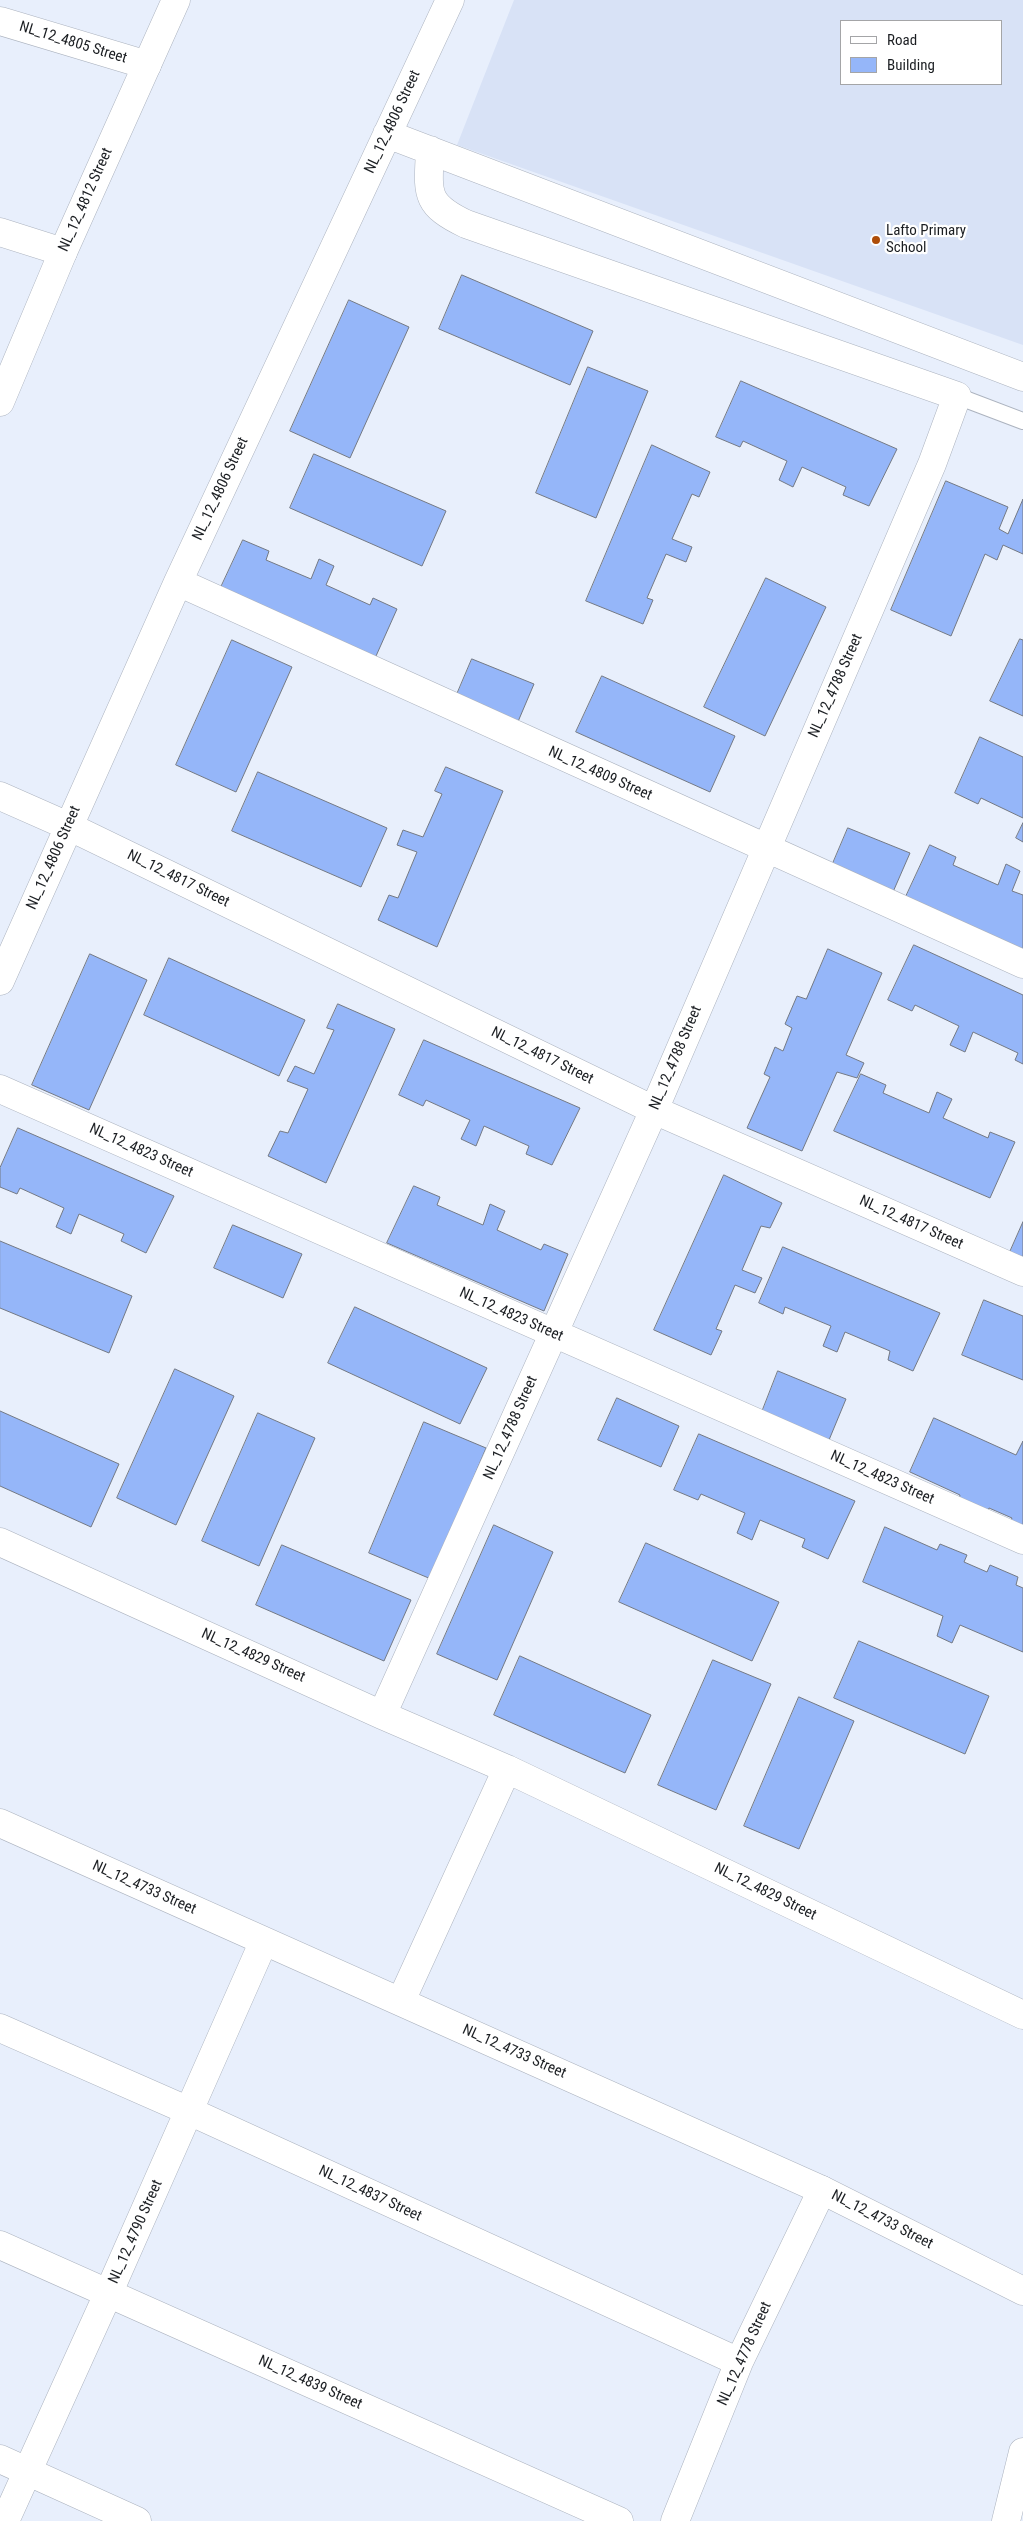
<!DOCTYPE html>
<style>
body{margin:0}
#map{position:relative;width:1023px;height:2521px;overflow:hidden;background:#e8effc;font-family:"Roboto Condensed",sans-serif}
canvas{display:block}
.legend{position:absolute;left:840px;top:20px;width:162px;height:65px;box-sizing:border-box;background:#fff;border:1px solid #a4a5a7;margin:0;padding:6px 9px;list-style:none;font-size:15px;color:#1b1e22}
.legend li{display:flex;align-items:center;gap:10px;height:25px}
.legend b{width:25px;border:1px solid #a4a5a7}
</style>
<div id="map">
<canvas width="1023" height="2521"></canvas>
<ul class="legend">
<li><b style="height:6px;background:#fff"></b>Road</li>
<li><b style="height:14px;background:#95b6f9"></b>Building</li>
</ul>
</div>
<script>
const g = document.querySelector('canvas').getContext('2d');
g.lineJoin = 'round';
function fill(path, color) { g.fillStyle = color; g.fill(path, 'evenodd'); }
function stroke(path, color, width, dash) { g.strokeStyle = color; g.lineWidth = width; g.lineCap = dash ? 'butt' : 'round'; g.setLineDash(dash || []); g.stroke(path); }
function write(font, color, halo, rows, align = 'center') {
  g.font = font + ' "Roboto Condensed",sans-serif'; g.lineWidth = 4.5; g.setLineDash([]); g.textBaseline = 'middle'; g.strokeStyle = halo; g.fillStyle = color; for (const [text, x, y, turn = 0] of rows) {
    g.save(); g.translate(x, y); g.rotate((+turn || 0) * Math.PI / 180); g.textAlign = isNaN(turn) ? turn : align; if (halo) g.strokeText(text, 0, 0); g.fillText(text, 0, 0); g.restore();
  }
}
fill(new Path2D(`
 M514,0H1023V345L457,145ZM842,21H1002V84H842Z`), '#d8e2f6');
const building = new Path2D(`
 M462,275L593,331L570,385L439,329Z
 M349,300L409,327L350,458L290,431Z
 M588,367L648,391L596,518L536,493Z
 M741,381L897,449L869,506L843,495L846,487L802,467L793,487L779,480L787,461L743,441L740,447L716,437Z
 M652,445L710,472L699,497L692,494L672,539L692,547L686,562L666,554L647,598L653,600L643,624L586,601Z
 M314,454L446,511L422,566L290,508Z
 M946,481L1008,507L999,529L1008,534L1023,499V554L1003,545L997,560L985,554L951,636L891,610Z
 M243,540L269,551L266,560L311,579L319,559L334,566L326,585L370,605L373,598L397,609L372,665L216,598Z
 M766,578L826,607L765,736L704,707Z
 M1020,639L1023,640V716L990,701Z
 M232,640L292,667L236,792L176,765Z
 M472,659L534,684L517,724L455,699Z
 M602,676L735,736L710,792L576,732Z
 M980,737L1023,757V818L981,798L978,804L955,793Z
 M446,767L503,791L437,947L378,920L389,895L398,898L417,852L397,845L403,830L423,837L442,794L435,791Z
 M258,772L387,828L361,887L232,831Z
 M1023,823V842L1016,838Z
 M848,828L910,853L893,892L831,868Z
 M930,845L956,857L953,865L998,885L1006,864L1020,871L1012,891L1023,895V955L903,903Z
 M914,945L1023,995V1064L1015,1060L1018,1053L973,1032L965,1052L950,1045L959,1026L915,1005L912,1011L888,1000Z
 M828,949L882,973L846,1055L864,1063L857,1078L837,1072L802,1151L747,1128L770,1077L764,1074L775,1047L783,1051L792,1028L785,1024L797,996L806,999Z
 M90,954L147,980L89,1110L32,1085Z
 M169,958L305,1020L279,1076L144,1015Z
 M338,1004L395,1029L326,1183L268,1156L280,1131L288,1133L308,1089L287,1081L295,1066L314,1074L334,1030L327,1028Z
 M424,1040L580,1108L552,1165L526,1154L529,1146L484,1126L476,1146L461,1139L470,1120L426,1100L423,1106L399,1095Z
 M861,1074L886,1085L883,1093L929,1113L937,1092L952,1099L943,1118L988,1138L990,1132L1015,1142L990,1198L834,1131Z
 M18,1128L174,1196L146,1253L121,1241L124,1234L79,1214L71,1234L56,1227L64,1208L20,1188L17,1194L0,1187V1168Z
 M724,1175L782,1203L770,1228L761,1226L742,1270L762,1278L755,1293L735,1285L716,1329L722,1331L711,1355L654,1330Z
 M414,1186L440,1197L437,1205L483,1225L490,1204L505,1211L497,1230L541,1250L544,1244L568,1254L544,1311L387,1243Z
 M1023,1222V1257L1010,1252Z
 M233,1225L302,1254L283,1298L214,1268Z
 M0,1241L132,1296L109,1353L0,1308Z
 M783,1247L940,1313L913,1371L888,1360L890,1351L845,1332L837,1352L823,1346L831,1326L785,1307L783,1314L759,1303Z
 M984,1300L1023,1316V1380L962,1355Z
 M355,1307L487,1368L460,1424L328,1363Z
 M175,1369L234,1396L176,1525L117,1498Z
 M778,1371L846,1399L829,1440L762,1412Z
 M617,1398L679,1426L661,1467L598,1440Z
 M0,1411L119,1464L91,1527L0,1486Z
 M258,1413L315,1438L259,1566L202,1541Z
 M934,1418L1016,1455L1023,1441V1532L1008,1526L1012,1518L989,1508L986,1515L958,1503L960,1495L910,1472Z
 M424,1422L486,1448L431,1579L369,1553Z
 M699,1434L855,1501L828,1559L802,1547L805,1539L760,1520L752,1540L737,1533L745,1513L701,1494L698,1500L674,1490Z
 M494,1525L553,1552L497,1680L437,1654Z
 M885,1527L937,1550L940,1544L967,1555L964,1562L987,1572L990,1565L1018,1577L1016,1585L1023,1588V1652L960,1625L952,1643L937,1636L943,1616L863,1582Z
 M646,1543L779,1602L752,1661L619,1602Z
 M282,1545L411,1600L384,1661L256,1605Z
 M859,1641L989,1696L965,1754L834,1698Z
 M520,1656L651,1715L625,1773L494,1715Z
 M713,1660L771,1684L716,1810L658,1785Z
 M799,1697L854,1721L799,1849L744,1826Z`);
fill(building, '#95b6f9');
stroke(building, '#737984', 1);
const service = new Path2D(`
 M957,396L1023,421`);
const minor = new Path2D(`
 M0,21L147,65
 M387,134L1023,377
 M0,232L63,252
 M178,582L1023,964
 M0,796L68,826L654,1110L1023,1272
 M0,981L178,582L450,0
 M0,1089L1023,1540
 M0,1542L382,1715L507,1769L1023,2015
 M382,1715L654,1110L932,464L957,396L466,224C424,204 428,193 430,150
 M401,2001L507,1769
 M0,2028L189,2111L739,2362
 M0,2245L619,2521
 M0,2459L137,2521
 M5,2521L108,2294L263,1943
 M675,2521L739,2362L822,2190`);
const tertiary = new Path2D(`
 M0,402L63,252L176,0
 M0,1823L822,2190L1023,2291
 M1006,2521L1023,2452`);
stroke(service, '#acb3bf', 18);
stroke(minor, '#acb3bf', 29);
stroke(tertiary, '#acb3bf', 29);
stroke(service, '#fff', 16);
stroke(minor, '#fff', 28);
stroke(tertiary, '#fff', 28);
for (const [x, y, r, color] of [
 [876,240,5,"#ae4d09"]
]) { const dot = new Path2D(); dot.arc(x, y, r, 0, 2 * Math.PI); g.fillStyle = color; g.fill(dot); stroke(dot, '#fff', 2); }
write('15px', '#1b1e22', '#fff', [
 ["NL_12_4805 Street",73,43,17],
 ["NL_12_4806 Street",393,122,-65],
 ["NL_12_4812 Street",86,200,-66],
 ["NL_12_4806 Street",221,489,-65],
 ["NL_12_4788 Street",836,686,-66],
 ["NL_12_4809 Street",600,774,24],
 ["NL_12_4806 Street",54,858,-66],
 ["NL_12_4817 Street",178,879,26],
 ["NL_12_4817 Street",542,1056,26],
 ["NL_12_4788 Street",676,1058,-67],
 ["NL_12_4823 Street",141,1151,24],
 ["NL_12_4817 Street",911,1223,24],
 ["NL_12_4823 Street",511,1315,24],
 ["NL_12_4788 Street",511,1428,-66],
 ["NL_12_4823 Street",882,1478,24],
 ["NL_12_4829 Street",253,1656,24],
 ["NL_12_4733 Street",144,1888,24],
 ["NL_12_4829 Street",765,1892,26],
 ["NL_12_4733 Street",514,2052,24],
 ["NL_12_4837 Street",370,2194,25],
 ["NL_12_4733 Street",882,2220,27],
 ["NL_12_4790 Street",136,2232,-66],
 ["NL_12_4778 Street",745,2354,-66],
 ["NL_12_4839 Street",310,2383,24]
]);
write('15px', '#1b1e22', '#fff', [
 ["Lafto Primary",886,231],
 ["School",886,248]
], 'left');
</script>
